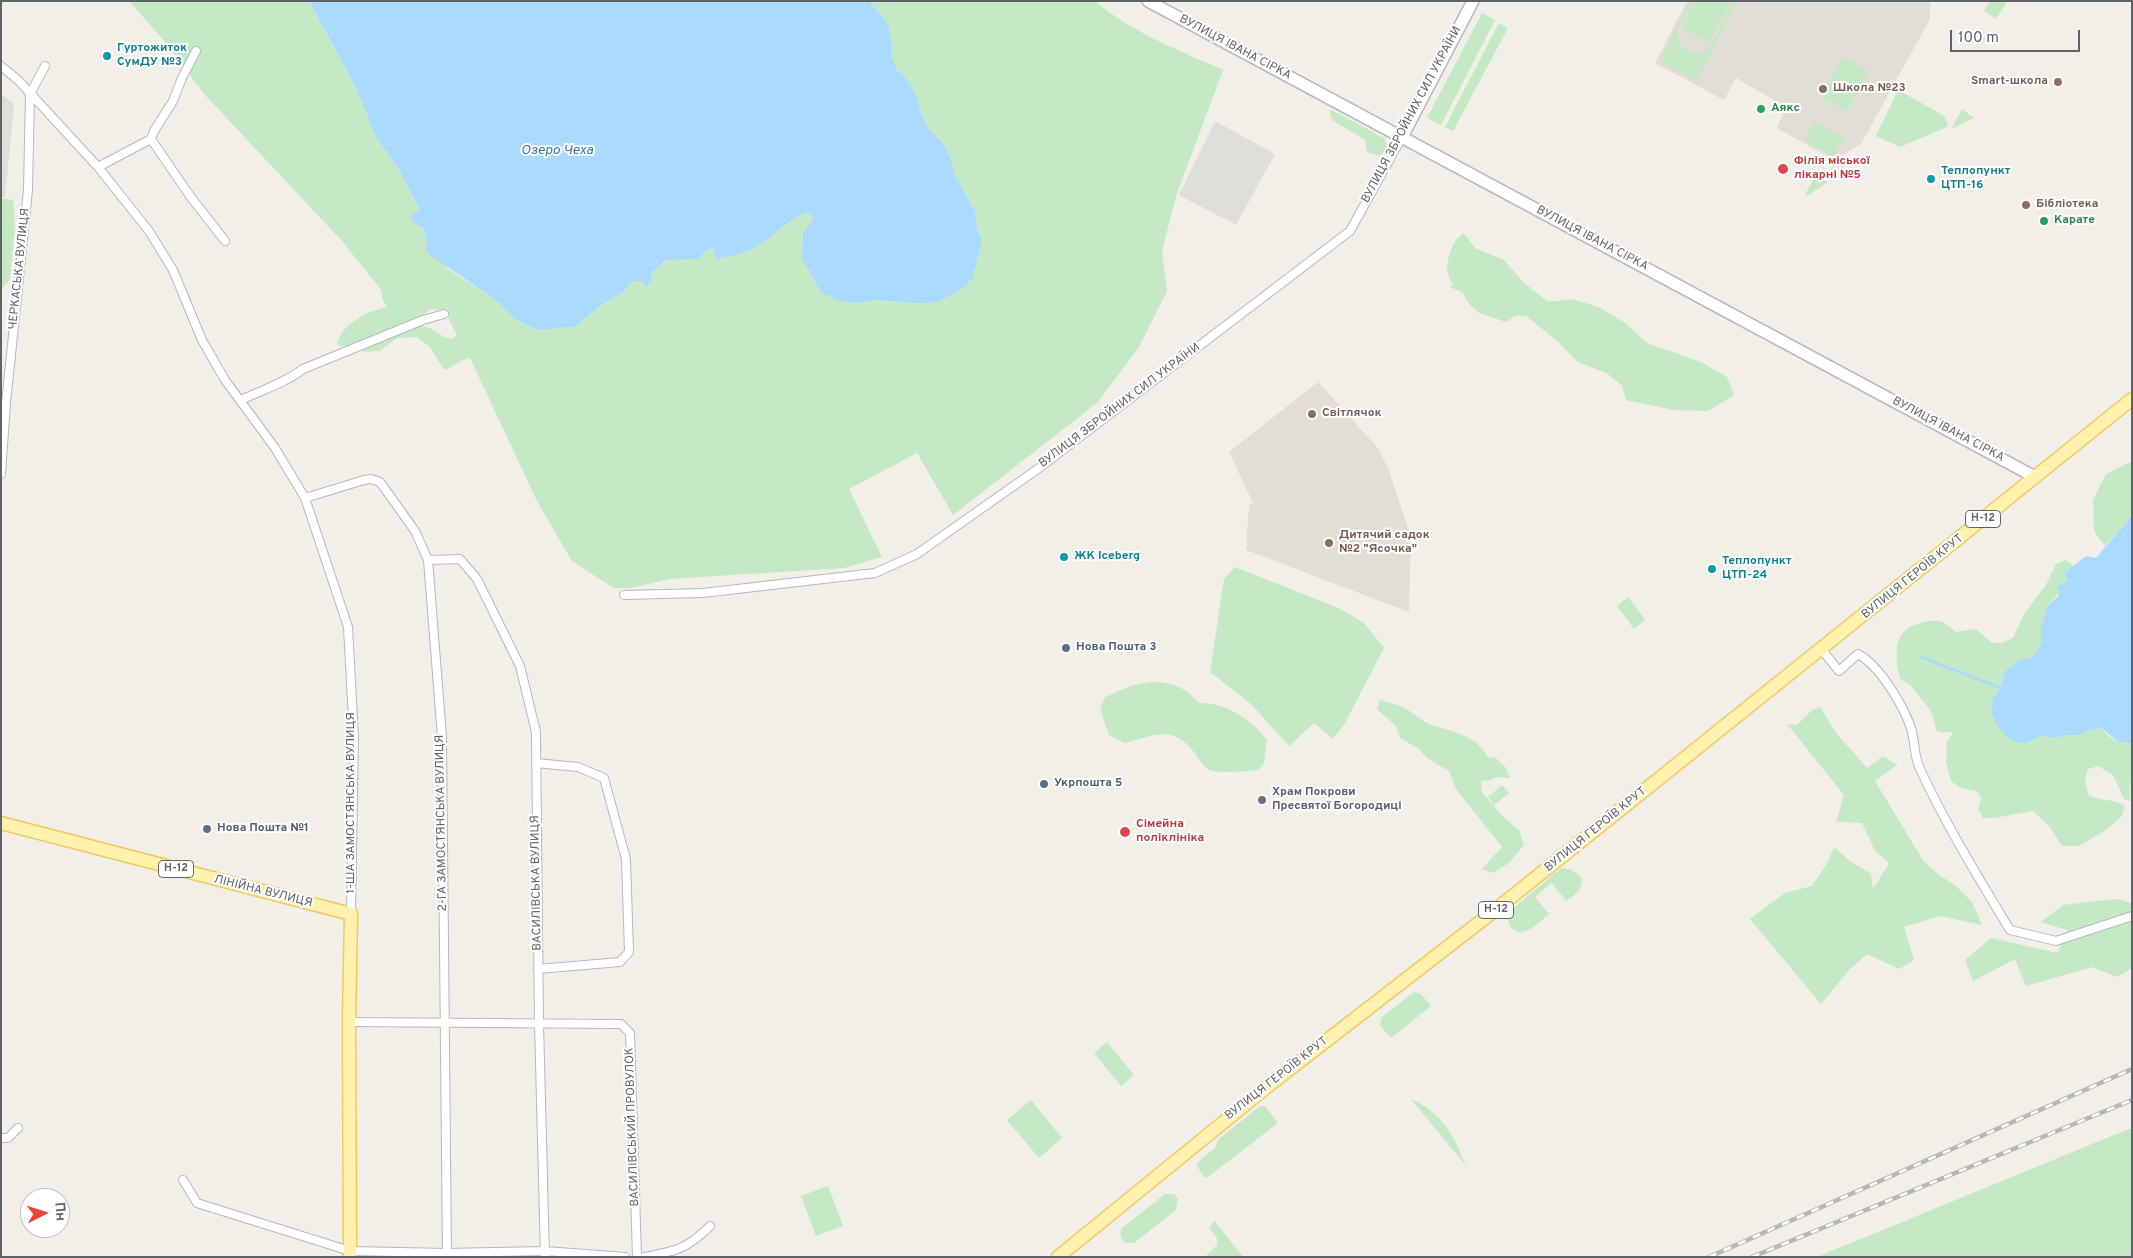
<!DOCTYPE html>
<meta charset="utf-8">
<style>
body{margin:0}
#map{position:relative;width:2133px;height:1258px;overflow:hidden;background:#f1efe8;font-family:Overpass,sans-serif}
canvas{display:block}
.frame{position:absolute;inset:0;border:2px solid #5f6368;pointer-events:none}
.north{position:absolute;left:20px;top:1188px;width:50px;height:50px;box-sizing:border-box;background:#fff;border:1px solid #bfc1c3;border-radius:50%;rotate:85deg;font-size:14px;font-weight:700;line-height:20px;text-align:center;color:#5f6368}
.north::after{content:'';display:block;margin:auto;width:18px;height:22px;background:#ea4335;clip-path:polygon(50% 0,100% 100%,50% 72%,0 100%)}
.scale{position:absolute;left:1950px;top:30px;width:130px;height:22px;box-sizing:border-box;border:2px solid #5f6368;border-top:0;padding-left:6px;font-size:15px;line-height:18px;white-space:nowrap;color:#5f6368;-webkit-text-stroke:4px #fff;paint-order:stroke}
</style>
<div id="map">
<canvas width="2133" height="1258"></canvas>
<div class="frame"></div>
<div class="north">Пн</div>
<div class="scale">100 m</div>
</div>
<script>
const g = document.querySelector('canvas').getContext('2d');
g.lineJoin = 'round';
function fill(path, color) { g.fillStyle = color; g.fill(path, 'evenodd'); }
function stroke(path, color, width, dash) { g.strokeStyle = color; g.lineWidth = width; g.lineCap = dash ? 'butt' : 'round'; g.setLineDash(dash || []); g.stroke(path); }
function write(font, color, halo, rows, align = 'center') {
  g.font = font + ' Overpass,sans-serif'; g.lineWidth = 4; g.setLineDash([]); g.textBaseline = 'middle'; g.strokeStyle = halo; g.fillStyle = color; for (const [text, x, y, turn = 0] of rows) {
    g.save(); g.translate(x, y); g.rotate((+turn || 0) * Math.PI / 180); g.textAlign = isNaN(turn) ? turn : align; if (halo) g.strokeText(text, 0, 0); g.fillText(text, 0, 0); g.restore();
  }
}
fill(new Path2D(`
 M1,94L14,104L5,197L1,196Z
 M1215,121L1275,154L1236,225L1179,195Z`), '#e0deda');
fill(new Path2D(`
 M1687,1H1930V19L1861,144L1834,160L1777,128L1786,107L1736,78L1724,100L1655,63Z
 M1318,382L1377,447L1388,468L1411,537L1409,612L1246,550L1249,505L1253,503L1229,452Z`), '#e1ded6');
fill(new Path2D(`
 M129,1H309L356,88L376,137L399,170L420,212L413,213L415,224L422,227L427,239L448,269L495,300L516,320L538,330L575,327L602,304L624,292L632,281H643L645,286L651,282L652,273L666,260L700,259L705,251L713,248L717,259C731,256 745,254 758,246C775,236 791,215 810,213L813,219L803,233L802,259L821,293L840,301L856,303L876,300L910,303L977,257L982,239L977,228L975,211L954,174L951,157L942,142L928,128L920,111L917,96L905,77L897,70L891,54V40L881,14L871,4L872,1H1095C1132,33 1179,50 1223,70L1176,196L1162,251L1167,291L1139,347L1097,403L953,515L917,453L849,489L882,557L844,568L669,579L632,588H614L572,561L537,501L470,358L460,361L447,370L443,368L429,346L417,337L397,338L380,351L363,352L358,342C350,345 344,349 337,344L338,340L343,331L350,324L367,313L387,307L382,298V291L342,241L205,95L166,43ZM431,309L444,310L457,335L452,339C441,338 438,331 429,328C424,326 422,327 417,323L419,317Z
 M1690,1H1693C1685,15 1665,41 1688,51C1694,54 1702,53 1707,49C1715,42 1727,12 1733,1H1738L1696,81L1659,61Z
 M1695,1H1730L1709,42L1681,28Z
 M1990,1H2007L1996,19L1984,11Z
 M1482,13L1495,20L1441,125L1427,118Z
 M1499,23L1508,28L1453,131L1445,127Z
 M1843,57L1868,71L1847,111L1821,97Z
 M1898,90L1943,115L1948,124L1947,127L1900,147L1876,136Z
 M1962,109L1974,118L1951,129Z
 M1332,110L1384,138L1387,144L1386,151L1378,156L1367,152L1365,140L1332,120L1330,112Z
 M1815,122L1844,138L1833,157L1804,140Z
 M1815,176L1828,182L1807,196L1805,195Z
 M1,198L13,200L15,226L10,279L1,290Z
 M1464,233L1475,248L1504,260L1523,282L1548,302L1572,299L1599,307L1625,323L1647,343L1701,362L1727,377L1734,395L1708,411L1674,410L1626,400L1622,386L1608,374L1578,362L1556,340L1526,316H1515L1506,322L1479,313L1469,304L1462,292L1450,287L1453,286C1451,282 1449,278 1448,274C1445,262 1453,238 1464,233Z
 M2132,461V515L2105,546L2094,531L2093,500L2106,474Z
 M2065,560L2073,565L2065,572L2067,582L2048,606L2041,626V645L2033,657L2018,661L2005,671L2001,688L1993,698L2028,742L2041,736L2057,738L2069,735H2080L2090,730L2101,728C2109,738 2120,744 2132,744L2130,801L2124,799L2113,775L2098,766L2088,769L2085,782L2089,796C2101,801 2115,799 2125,806L2122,816L2106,830L2079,846H2062L2049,826L2033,811L1994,818H1983L1978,809L1981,798L1977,791L1960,788L1951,781L1946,762L1947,742L1953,732H1939L1936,730C1932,709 1931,711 1918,695C1911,686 1912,685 1901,680C1896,669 1894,644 1902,634C1909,624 1932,618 1943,622C1947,624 1952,629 1956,632L1976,629L1992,643H2002L2013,638L2023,616L2047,583L2056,564Z
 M1235,567L1341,609L1364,623L1384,648L1345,723L1333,739L1314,723L1289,746L1251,704L1210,672L1224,579Z
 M1628,597L1645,620L1634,629L1617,606Z
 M1151,682C1172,682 1185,687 1199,703C1225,702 1251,719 1267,740L1264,763L1258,770C1246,771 1219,774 1209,770C1203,767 1199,758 1194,752C1172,724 1154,736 1125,743L1109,735L1100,709L1105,697L1133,685Z
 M1380,700C1388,702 1396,704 1403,707C1412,712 1420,720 1429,724C1451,732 1477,734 1488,758L1495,757L1506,768L1510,778L1496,777L1491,780L1481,781L1482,792L1503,817L1519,830L1524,845L1509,863L1493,873L1482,869L1502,847L1456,789L1449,771L1427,758L1419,749L1400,738L1396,726L1377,709Z
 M1820,707L1837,734L1867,768L1883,756L1897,765L1875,781L1924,862L1939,875L1955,885L1972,902L1982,925L1940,916L1904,927L1914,960L1899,969L1867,954L1850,969L1821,1004L1750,919L1785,893L1812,886L1828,862L1834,847L1850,861L1871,874L1873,889L1889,863L1875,851L1862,823L1836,822L1844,795L1787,724L1797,725L1811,711Z
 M1502,785L1509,793L1494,805L1488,797Z
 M1561,868C1572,868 1589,877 1579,890C1576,894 1570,898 1566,901L1552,883L1535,897L1549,914C1540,921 1527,937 1514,930C1507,926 1508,920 1509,912Z
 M2116,899L2132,903V968L2117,977L2092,967L2026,986L2015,959L1973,981L1965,960L1991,938L2058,953L2067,930L2041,922L2063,905Z
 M1414,992L1421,994L1431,1006L1391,1038L1380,1026L1381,1018Z
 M1107,1042L1134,1075L1121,1086L1094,1053Z
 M1411,1099C1443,1114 1453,1134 1466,1166Z
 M1031,1100L1062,1138L1039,1158L1007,1120Z
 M1260,1106H1265L1278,1123L1208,1177H1204L1197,1166L1198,1162L1215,1148L1219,1139Z
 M2132,1128V1257H1817L2109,1137Z
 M828,1186L843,1226L816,1236L801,1196Z
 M1165,1194H1174L1178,1199L1176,1210L1134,1243H1125C1120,1238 1119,1235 1122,1228Z
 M1215,1221L1243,1257H1205L1217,1245V1238L1209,1227Z`), '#c5e8c5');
fill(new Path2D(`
 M309,1H872L871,4L881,14L888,25L891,41V54L897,70L905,77L917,96L920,111L928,128L942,142L951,157L954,174L975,211L977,228L982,239L973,278L960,290L937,302L910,303L876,300L856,303L840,301L821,293L802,259L803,233L813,219L810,213C791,215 775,236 758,246C745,254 731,256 716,259L713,248L705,251L700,259L666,260L652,273L651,282L645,287L643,281H632L624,292L602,304L575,327L538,330L516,320L495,300L426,252L427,239L422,227L415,224L411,219L413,213L420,211L399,170L376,137L356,88Z
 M2132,515V744L2119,742L2101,728L2090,730L2080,735H2069L2057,738L2041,736L2028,742L2017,743L2007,737L1996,724L1991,712L1993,698L2001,688L2005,671L2018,661L2033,657L2041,645V626L2048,606L2059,595L2058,586L2067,582L2065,572L2086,556L2096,558Z`), '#aadaff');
stroke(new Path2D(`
 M1921,657L2001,688`), '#aadaff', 2.5);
const street = new Path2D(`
 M1,66L18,80L98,167L149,231L173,270L202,340L225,380L275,448L305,498L348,627L354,738L351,914
 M151,139L190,196L225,241
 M98,167L151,139L154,131L173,101L182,78L196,51
 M241,400C262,390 285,383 303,369L423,320L444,314
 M1,474L6,403L28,190L30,94L45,66
 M305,498L364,480L371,479L380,482L415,531L428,560L442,737L447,1257
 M428,560L460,559L477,579L520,666L536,732L539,1023L545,1257
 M624,595L703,593L875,573L917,554L1039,468L1350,231L1402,137
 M1822,650L1839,671L1858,654C1880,666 1903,705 1911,728C1915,741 1914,757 1920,769C1946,825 1978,877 2010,930L2056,941L2132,916
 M536,763L578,767L604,778L626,859L629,952L620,962L538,969
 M349,1022L621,1024L630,1033L637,1257
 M1,1138H8L18,1128
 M183,1180L197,1203L350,1251L447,1253L545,1251L625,1257
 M644,1257C676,1251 687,1249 710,1226`);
const secondary = new Path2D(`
 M1148,1L2035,477
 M1402,137L1473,1`);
const primary = new Path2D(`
 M1,823L351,914L349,1022L350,1257
 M1058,1257L1268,1086L1494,911L2132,399`);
stroke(street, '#b5b8bc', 10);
stroke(secondary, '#b6babf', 14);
stroke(primary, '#f2c960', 15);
stroke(street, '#fff', 8);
stroke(secondary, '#fff', 11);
stroke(primary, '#fff2af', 12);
const rail = new Path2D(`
 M1709,1257L2132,1069
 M1752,1257L2132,1100`);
stroke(rail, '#b6b7b8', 4.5);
stroke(rail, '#fff', 2.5, [8]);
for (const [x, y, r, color] of [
 [107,56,5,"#0f9aa8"],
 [2058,82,5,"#8d6e63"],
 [1823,89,5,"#8d6e63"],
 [1761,109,5,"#2e9e5b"],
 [1783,169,6,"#e0444e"],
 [1931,179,5,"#0f9aa8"],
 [2026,205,5,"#8d6e63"],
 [2044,221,5,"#2e9e5b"],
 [1312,414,5,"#8d6e63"],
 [1329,543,5,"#8d6e63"],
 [1064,557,5,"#0f9aa8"],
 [1712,569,5,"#0f9aa8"],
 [1066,648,5,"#5c6f8a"],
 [1044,784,5,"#5c6f8a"],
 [1262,800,5,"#6b7280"],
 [207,829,5,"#5c6f8a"],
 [1125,832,6,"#e0444e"]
]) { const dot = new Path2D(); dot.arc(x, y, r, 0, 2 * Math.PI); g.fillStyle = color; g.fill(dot); stroke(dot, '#fff', 2); }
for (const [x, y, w] of [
 [1983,519,35],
 [176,869,35],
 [1496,910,35]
]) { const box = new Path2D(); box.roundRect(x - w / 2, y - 8.5, w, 17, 4); g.fillStyle = '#fff'; g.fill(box); stroke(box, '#5f6368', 1); }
write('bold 11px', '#5f6368', null, [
 ["Н-12",1983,519],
 ["Н-12",176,869],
 ["Н-12",1496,910]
]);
write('12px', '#5f6368', '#fff', [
 ["ВУЛИЦЯ ІВАНА СІРКА",1235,48,28],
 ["ВУЛИЦЯ ЗБРОЙНИХ СИЛ УКРАЇНИ",1412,115,-62],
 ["ВУЛИЦЯ ІВАНА СІРКА",1592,239,28],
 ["ЧЕРКАСЬКА ВУЛИЦЯ",20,269,-84],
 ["ВУЛИЦЯ ЗБРОЙНИХ СИЛ УКРАЇНИ",1120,406,-37],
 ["ВУЛИЦЯ ІВАНА СІРКА",1948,430,28],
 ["ВУЛИЦЯ ГЕРОЇВ КРУТ",1913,577,-39],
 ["1-ША ЗАМОСТЯНСЬКА ВУЛИЦЯ",352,803,-90],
 ["2-ГА ЗАМОСТЯНСЬКА ВУЛИЦЯ",442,823,-91],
 ["ВУЛИЦЯ ГЕРОЇВ КРУТ",1596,830,-39],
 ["ВАСИЛІВСЬКА ВУЛИЦЯ",537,883,-91],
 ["ЛІНІЙНА ВУЛИЦЯ",263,892,14],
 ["ВУЛИЦЯ ГЕРОЇВ КРУТ",1277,1079,-38],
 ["ВАСИЛІВСЬКИЙ ПРОВУЛОК",633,1127,-92]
]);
write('bold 12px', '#0d838f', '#fff', [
 ["Гуртожиток",117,49],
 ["СумДУ №3",117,63],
 ["Теплопункт",1941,172],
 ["ЦТП-16",1941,186],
 ["ЖК Iceberg",1074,557],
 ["Теплопункт",1722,562],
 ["ЦТП-24",1722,576]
], 'left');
write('bold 12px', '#785e54', '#fff', [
 ["Smart-школа",2048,82,"right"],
 ["Школа №23",1833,89],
 ["Бібліотека",2036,205],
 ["Світлячок",1322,414],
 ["Дитячий садок",1339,536],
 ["№2 \"Ясочка\"",1339,550]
], 'left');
write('bold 12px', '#27864d', '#fff', [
 ["Аякс",1771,109],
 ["Карате",2054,221]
], 'left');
write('bold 12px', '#be3a42', '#fff', [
 ["Філія міської",1794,162],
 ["лікарні №5",1794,176],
 ["Сімейна",1136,825],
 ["поліклініка",1136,839]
], 'left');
write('bold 12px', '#4e5e75', '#fff', [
 ["Нова Пошта 3",1076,648],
 ["Укрпошта 5",1054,784],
 ["Нова Пошта №1",217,829]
], 'left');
write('bold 12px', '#5b616d', '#fff', [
 ["Храм Покрови",1272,793],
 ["Пресвятої Богородиці",1272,807]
], 'left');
write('italic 14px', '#4174aa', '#fff', [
 ["Озеро Чеха",557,151]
]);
</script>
